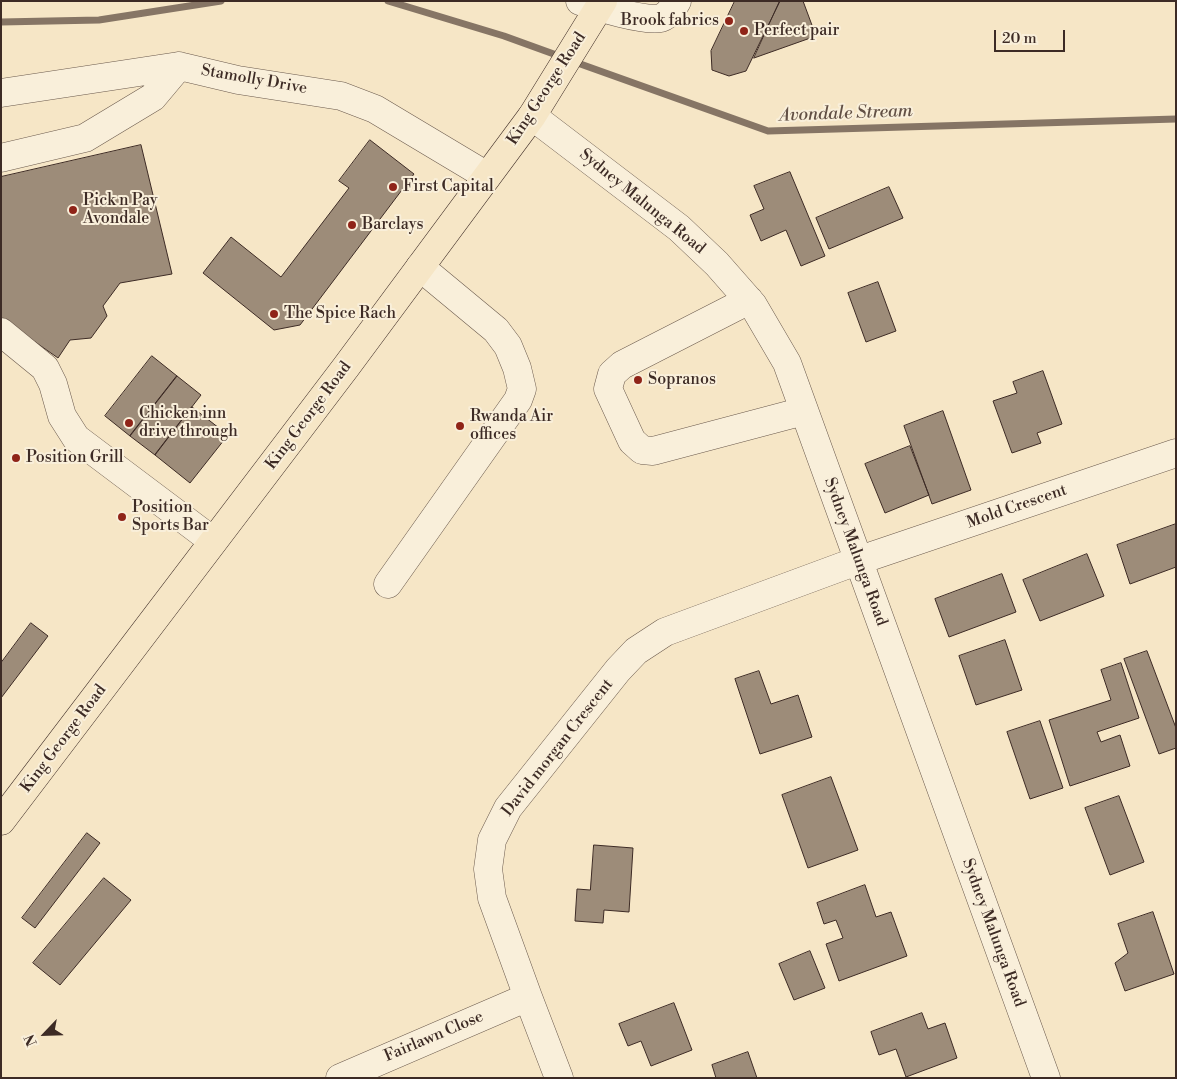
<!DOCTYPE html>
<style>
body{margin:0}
#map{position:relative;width:1177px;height:1079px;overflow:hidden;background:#f6e6c6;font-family:"Libre Bodoni",serif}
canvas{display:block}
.frame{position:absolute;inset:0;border:2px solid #3d2b25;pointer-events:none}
.north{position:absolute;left:20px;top:1009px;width:50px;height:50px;-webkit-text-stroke:4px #f9efda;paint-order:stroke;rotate:246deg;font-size:14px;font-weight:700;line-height:20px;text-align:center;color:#3d2b25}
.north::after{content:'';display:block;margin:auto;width:18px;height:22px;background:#3d2b25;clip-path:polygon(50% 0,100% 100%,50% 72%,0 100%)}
.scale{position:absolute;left:994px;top:30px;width:71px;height:22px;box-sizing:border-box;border:2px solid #3d2b25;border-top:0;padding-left:6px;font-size:15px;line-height:18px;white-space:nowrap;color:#3d2b25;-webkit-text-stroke:4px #f9efda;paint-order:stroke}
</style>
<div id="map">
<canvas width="1177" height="1079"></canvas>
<div class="frame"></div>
<div class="north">N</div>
<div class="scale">20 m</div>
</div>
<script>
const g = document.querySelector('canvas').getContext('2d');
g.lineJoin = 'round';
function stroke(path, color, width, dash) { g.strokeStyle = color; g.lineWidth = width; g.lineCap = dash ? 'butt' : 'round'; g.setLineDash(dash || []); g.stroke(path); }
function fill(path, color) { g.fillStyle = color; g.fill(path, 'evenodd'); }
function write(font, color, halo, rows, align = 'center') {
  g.font = font + ' "Libre Bodoni",serif'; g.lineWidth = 4; g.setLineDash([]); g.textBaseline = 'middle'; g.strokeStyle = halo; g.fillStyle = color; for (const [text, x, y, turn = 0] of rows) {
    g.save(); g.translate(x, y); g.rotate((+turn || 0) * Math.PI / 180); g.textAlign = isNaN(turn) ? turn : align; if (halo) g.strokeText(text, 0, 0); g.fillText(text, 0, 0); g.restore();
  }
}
stroke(new Path2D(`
 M388,1L504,36L562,57
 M1,22L99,20L221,1
 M572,61L768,131L1176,119`), '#867565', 7);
const building = new Path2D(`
 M735,1H780L746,71L729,76L712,70L711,51Z
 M780,1H803L816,36L754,58Z
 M370,140L414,174L300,325L274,330L203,273L231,237L281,277L349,188L339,181Z
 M141,145L172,274L120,283L103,306L107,316L91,338L70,340L58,358L1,318V177Z
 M790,172L825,256L801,266L786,230L761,241L750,215L764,209L754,186Z
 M889,187L903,218L829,249L816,218Z
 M878,282L896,331L866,342L848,293Z
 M152,356L177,376L130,436L105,416Z
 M1043,371L1062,424L1037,433L1041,443L1012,453L993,401L1017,393L1013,382Z
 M177,376L201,395L155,455L130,436Z
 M192,407L228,435L190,483L155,455Z
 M943,411L971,490L932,504L904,426Z
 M910,446L929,495L885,513L865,464Z
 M1176,524V567L1130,584L1117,545Z
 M1087,554L1104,596L1040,621L1023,580Z
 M1002,574L1016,612L949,637L935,599Z
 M31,623L48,636L1,698V663Z
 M1005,640L1022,690L976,705L959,656Z
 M1147,651L1176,728V748L1159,754L1124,659Z
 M1121,663L1139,718L1097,732L1101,742L1120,735L1130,766L1070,786L1049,720L1111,700L1101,670Z
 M759,671L771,704L798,695L812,737L760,754L735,679Z
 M1040,721L1063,788L1030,799L1007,732Z
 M831,777L858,850L808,868L782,795Z
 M1119,796L1144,862L1110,875L1085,808Z
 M87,833L100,843L35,928L22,918Z
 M594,845L633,848L629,912L604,910L603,923L575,921L577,889L590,890Z
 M104,878L131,900L60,985L33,963Z
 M865,885L876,917L891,912L907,956L839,981L826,944L843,938L836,920L824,924L817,903Z
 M1153,912L1174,974L1125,991L1115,963L1128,953L1118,924Z
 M810,951L825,988L794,1000L779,964Z
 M674,1003L692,1050L651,1066L641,1041L628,1046L619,1024Z
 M922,1013L928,1029L945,1023L957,1058L906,1077L896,1049L879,1055L871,1032Z
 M748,1052L757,1078H716L712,1065Z`);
fill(building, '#9d8c79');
stroke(building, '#3d2b25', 1);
const minor = new Path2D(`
 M580,1C597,7 645,22 661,18C669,15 673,8 677,1
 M1,93L179,66L238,80L341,96L375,109L487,176
 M532,116L679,228L717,264L753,305L787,363L1046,1078
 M1,158L85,138L153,97L179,66
 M749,300L622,365L612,374L608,389L632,441L642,450L653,451L804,411
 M1,332L45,368L53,384L62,416L76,438L213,541
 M388,584L518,400L522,389L517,368L508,346L496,330L420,267
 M340,1078L528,997
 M559,1078L528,997L492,898L488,869L492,840L508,808L618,670L636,651L665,632L857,561L1176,453`);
const major = new Path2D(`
 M1,821L346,367L532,116L603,1`);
stroke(minor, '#6b5a4d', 29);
stroke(major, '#3d2b25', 29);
stroke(minor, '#f9efda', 28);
stroke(major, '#f6e6c6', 28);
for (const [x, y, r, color] of [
 [729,21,5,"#8f2418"],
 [744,31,5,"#8f2418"],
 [393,187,5,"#8f2418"],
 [73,210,5,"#8f2418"],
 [352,225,5,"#8f2418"],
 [274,314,5,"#8f2418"],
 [638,380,5,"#8f2418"],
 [129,423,5,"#8f2418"],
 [460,426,5,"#8f2418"],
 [16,458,5,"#8f2418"],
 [122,517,5,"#8f2418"]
]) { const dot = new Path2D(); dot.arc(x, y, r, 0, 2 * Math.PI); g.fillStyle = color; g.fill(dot); stroke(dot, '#f9efda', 2); }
write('16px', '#3d2b25', '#f9efda', [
 ["Brook fabrics",719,21,"right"],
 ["Perfect pair",754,31],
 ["First Capital",403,187],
 ["Pick n Pay",83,201],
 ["Avondale",83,219],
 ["Barclays",362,225],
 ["The Spice Rach",284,314],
 ["Sopranos",648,380],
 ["Chicken inn",139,414],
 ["drive through",139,432],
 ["Rwanda Air",470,417],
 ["offices",470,435],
 ["Position Grill",26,458],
 ["Position",132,508],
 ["Sports Bar",132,526]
], 'left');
write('16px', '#3d2b25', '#f9efda', [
 ["Stamolly Drive",254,80,10],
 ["King George Road",547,89,-57],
 ["Sydney Malunga Road",642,202,39],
 ["King George Road",309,416,-53],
 ["Mold Crescent",1017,507,-19],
 ["Sydney Malunga Road",855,552,70],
 ["King George Road",64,739,-53],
 ["David morgan Crescent",558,748,-52],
 ["Sydney Malunga Road",993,933,70],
 ["Fairlawn Close",434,1037,-23]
]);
write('italic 18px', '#625045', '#f9efda', [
 ["Avondale Stream",846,114,-2]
]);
</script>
